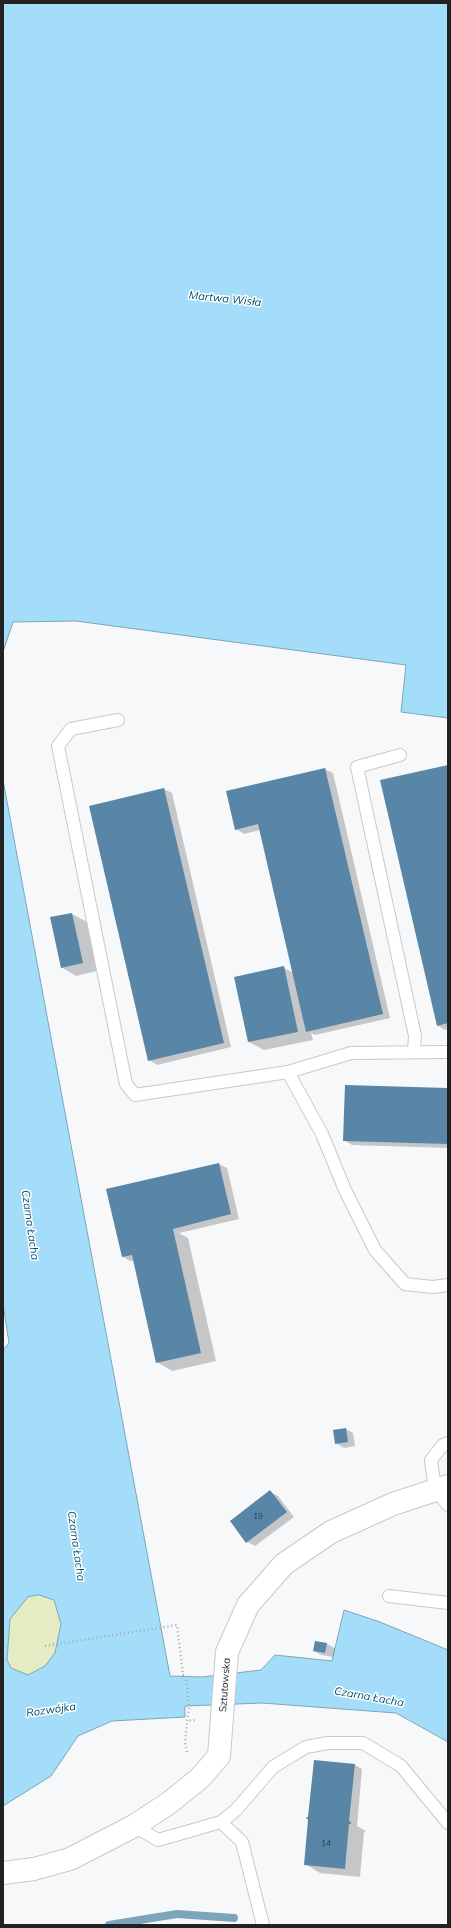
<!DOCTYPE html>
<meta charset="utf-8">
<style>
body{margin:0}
#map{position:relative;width:451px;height:1928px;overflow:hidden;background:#f6f8fa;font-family:Mulish,sans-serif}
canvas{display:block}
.frame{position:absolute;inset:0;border:4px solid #222223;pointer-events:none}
</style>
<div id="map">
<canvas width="451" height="1928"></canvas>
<div class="frame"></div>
</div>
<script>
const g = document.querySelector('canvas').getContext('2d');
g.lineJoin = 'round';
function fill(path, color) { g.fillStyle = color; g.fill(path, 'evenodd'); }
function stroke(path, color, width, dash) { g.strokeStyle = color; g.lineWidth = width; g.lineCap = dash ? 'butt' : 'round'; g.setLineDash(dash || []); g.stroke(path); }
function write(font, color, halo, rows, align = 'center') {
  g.font = font + ' Mulish,sans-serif'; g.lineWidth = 3; g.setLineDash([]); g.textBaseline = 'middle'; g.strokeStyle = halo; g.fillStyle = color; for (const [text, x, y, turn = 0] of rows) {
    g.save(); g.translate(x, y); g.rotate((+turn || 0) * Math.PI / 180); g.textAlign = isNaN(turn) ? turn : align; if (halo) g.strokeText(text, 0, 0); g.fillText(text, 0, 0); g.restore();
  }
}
fill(new Path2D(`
 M39,1595L54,1600L61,1624L55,1653L45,1666L28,1675L11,1668L7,1660L10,1619L28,1597Z`), '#e5ebc2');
const water = new Path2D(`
 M3,3H448V718L401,712L406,665L76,621L13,622L3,652Z
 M3,780L170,1676L202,1677L261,1670L275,1655L332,1661L344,1610L380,1622L448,1650V1742L396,1713L262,1703L185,1706V1717L112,1721L78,1736L51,1776L3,1806V1350L9,1343L3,1304ZM39,1595L54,1600L61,1624L55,1653L45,1666L28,1675L11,1668L7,1660L10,1619L28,1597Z`);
fill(water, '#a4ddf9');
stroke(water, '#7da5b9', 1);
fill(new Path2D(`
 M448,766V1029L445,1030L437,1025Z
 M325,769L333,773L390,1018L315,1035L311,1033L313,1040L264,1050L249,1042L284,968L294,973L260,830L244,834L236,829Z
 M164,789L172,793L231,1047L157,1065L149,1060Z
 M72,914L87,922L97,971L76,976L61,967Z
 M448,1089V1148L352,1145L344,1140Z
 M219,1164L227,1168L239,1219L179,1233L188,1238L216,1361L172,1371L157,1362L134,1261H130L123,1257Z
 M346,1429L353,1433L355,1446L344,1448L336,1443Z
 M270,1492L278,1496L294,1517L255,1546L247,1542Z
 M315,1642L327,1644L335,1648L333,1657L321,1655L314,1651Z
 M355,1765L362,1769L357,1826L366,1831L364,1832L360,1877L320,1873L305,1864Z`), '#0003');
stroke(new Path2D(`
 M109,1925L177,1914L234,1918`), '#7da5b9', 8);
fill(new Path2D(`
 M448,765V1023L437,1026L380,780Z
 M325,768L383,1014L306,1032L258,824L235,830L226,791Z
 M164,788L224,1043L148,1061L89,806Z
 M72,913L83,963L61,968L50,917Z
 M284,966L298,1032L248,1042L234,977Z
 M345,1085L448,1088V1144L343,1141Z
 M219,1163L231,1214L173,1229L201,1353L156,1363L132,1255L122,1257L106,1189Z
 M346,1428L348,1442L335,1444L333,1430Z
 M270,1490L287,1512L246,1543L230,1521Z
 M315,1641L327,1643L325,1653L313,1651Z
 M314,1760L355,1764L349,1821L351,1822V1824H349L345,1869L304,1865L308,1820L306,1817H308Z`), '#5985a6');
const lane = new Path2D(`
 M118,720L71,729L58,746L126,1084L135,1095L288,1072L322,1134L345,1190L375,1250L405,1284L433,1287L448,1285
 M400,755L357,767L415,1036L414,1052
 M288,1072L351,1053L448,1052
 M448,1443L443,1445L431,1460L435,1490L448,1505
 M389,1596L448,1603
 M221,1822L236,1810L273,1767L306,1747L328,1743H363L401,1766L448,1823
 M134,1826L158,1840L221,1822L242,1842L263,1925`);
const street = new Path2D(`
 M3,1873L34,1869L70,1859L134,1826L169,1803L200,1778L219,1756L227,1652L248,1605L284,1564L331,1532L393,1504L448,1486`);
stroke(lane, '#c7c9cb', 14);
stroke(street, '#c7c9cb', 24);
stroke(new Path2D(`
 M45,1646L177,1625L183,1675H186L189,1708L187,1721L196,1720
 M187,1752L185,1743L187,1721`), '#aaabad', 2.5, [1, 3]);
stroke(lane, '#fff', 12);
stroke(street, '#fff', 22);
write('8px', '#303b44', null, [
 ["19",258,1517],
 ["14",326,1844]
]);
write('10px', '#222223', '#fff', [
 ["Sztutowska",225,1685,-86]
]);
write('italic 11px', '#00506b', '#fff', [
 ["Martwa Wisła",225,299,6],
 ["Czarna Łacha",30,1225,82],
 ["Czarna Łacha",76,1546,82],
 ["Czarna Łacha",369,1697,10],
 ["Rozwójka",51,1710,-8]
]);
</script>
